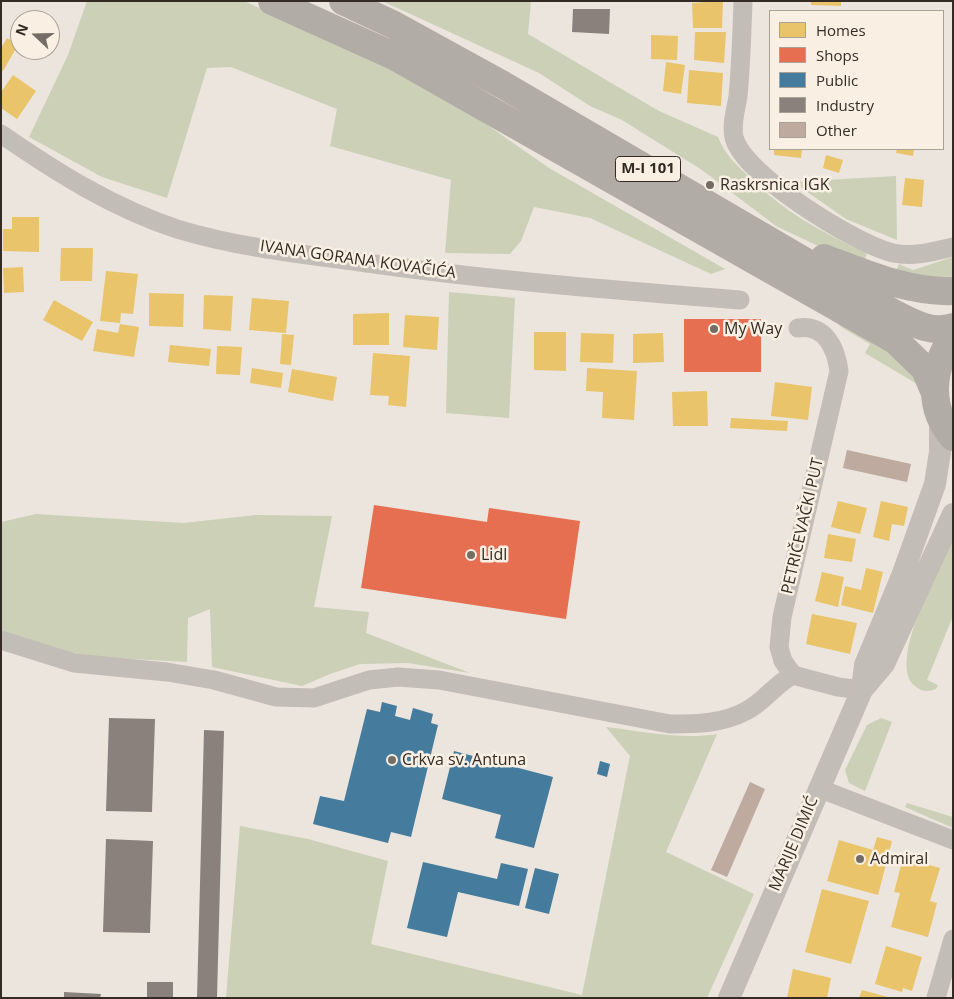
<!DOCTYPE html>
<meta charset="utf-8">
<style>
body{margin:0}
#map{position:relative;width:954px;height:999px;overflow:hidden;background:#ebe5dd;font-family:"Open Sans",sans-serif}
canvas{display:block}
.frame{position:absolute;inset:0;border:2px solid #342b25;pointer-events:none}
.legend{position:absolute;left:769px;top:10px;width:175px;height:140px;box-sizing:border-box;background:#f9f0e3;border:1px solid #aaa197;margin:0;padding:6px 9px;list-style:none;font-size:15px;color:#342b25}
.legend li{display:flex;align-items:center;gap:10px;height:25px}
.legend b{width:25px;border:1px solid #aaa197}
.north{position:absolute;left:10px;top:10px;width:50px;height:50px;box-sizing:border-box;background:#f9f0e3;border:1px solid #aaa197;border-radius:50%;rotate:291deg;font-size:14px;font-weight:700;line-height:20px;text-align:center;color:#342b25}
.north::after{content:'';display:block;margin:auto;width:18px;height:22px;background:#746c65;clip-path:polygon(50% 0,100% 100%,50% 72%,0 100%)}
</style>
<div id="map">
<canvas width="954" height="999"></canvas>
<div class="frame"></div>
<ul class="legend">
<li><b style="height:14px;background:#e9c46a"></b>Homes</li>
<li><b style="height:14px;background:#e76f51"></b>Shops</li>
<li><b style="height:14px;background:#457b9d"></b>Public</li>
<li><b style="height:14px;background:#8a817c"></b>Industry</li>
<li><b style="height:14px;background:#beaa9f"></b>Other</li>
</ul>
<div class="north">N</div>
</div>
<script>
const g = document.querySelector('canvas').getContext('2d');
g.lineJoin = 'round';
function fill(path, color) { g.fillStyle = color; g.fill(path, 'evenodd'); }
function stroke(path, color, width, dash) { g.strokeStyle = color; g.lineWidth = width; g.lineCap = dash ? 'butt' : 'round'; g.setLineDash(dash || []); g.stroke(path); }
function write(font, color, halo, rows, align = 'center') {
  g.font = font + ' "Open Sans",sans-serif'; g.lineWidth = 5; g.setLineDash([]); g.textBaseline = 'middle'; g.strokeStyle = halo; g.fillStyle = color; for (const [text, x, y, turn = 0] of rows) {
    g.save(); g.translate(x, y); g.rotate((+turn || 0) * Math.PI / 180); g.textAlign = isNaN(turn) ? turn : align; if (halo) g.strokeText(text, 0, 0); g.fillText(text, 0, 0); g.restore();
  }
}
fill(new Path2D(`
 M87,1H244L372,59L453,101L549,168L725,269L711,274L590,218L534,207L521,241L510,254L445,253L451,180L330,146L337,109L231,67L207,68L167,198L102,177L29,137L68,55Z
 M382,1H531L528,34L659,111L718,137C725,155 735,163 748,176C784,212 821,232 867,253L864,262L816,245L776,226L702,170L622,120L590,106L539,73Z
 M896,176L897,240L846,219L793,182Z
 M953,257V281L895,273L899,264L913,270Z
 M449,292L515,298L509,418L446,413Z
 M837,322C869,337 902,350 917,384L865,353L870,344L841,327Z
 M36,514L184,523L256,515L332,516L314,607L369,612L366,633L470,673L408,663L360,664L330,674L302,686L212,667L210,609L188,618L187,662L95,657L55,650L1,633V522Z
 M953,538V616L927,680L938,685L936,689C929,692 921,692 915,686C886,664 941,564 953,538Z
 M881,718L892,722L865,791L849,783L845,770L867,725Z
 M606,727C642,731 680,740 717,734L666,852L754,894L707,998H226L240,826L308,839L388,861L371,944L582,995L630,756Z
 M907,803L953,817V828L905,807Z`), '#cbd0b7');
fill(new Path2D(`
 M723,1L722,28H693L692,3Z
 M811,1H841V6L811,5Z
 M695,32H726L724,63L694,60Z
 M651,35L678,36L677,60L651,59Z
 M7,38L18,45L3,71L1,70V48Z
 M666,62L685,65L681,94L663,91Z
 M689,70L723,73L721,106L687,103Z
 M13,75L36,91L17,119L1,108V92Z
 M774,149H802L801,158L774,155Z
 M897,149H914L913,156L896,153Z
 M826,155L843,160L839,173L823,168Z
 M905,178L924,180L922,207L902,205Z
 M12,217H39V252L3,251V229H12Z
 M61,248H93L92,281H60Z
 M23,267L24,292L4,293L3,268Z
 M106,271L138,274L133,314L121,313L120,323L100,321Z
 M149,293L184,294L183,327L149,326Z
 M204,295L233,296L231,331L203,329Z
 M252,298L289,301L286,333L249,330Z
 M54,300L93,322L82,341L43,320Z
 M389,313V345H353V314Z
 M405,315L439,317L437,350L403,347Z
 M120,324L139,327L134,357L93,351L97,329L118,333Z
 M534,332H566V371L534,370Z
 M581,333L614,334L613,363L580,362Z
 M663,333L664,362L633,363V334Z
 M282,334L294,335L291,365L280,364Z
 M170,345L211,349L209,366L168,362Z
 M217,346L242,347L240,375L216,374Z
 M373,353L410,356L406,407L388,405L389,396L370,395Z
 M252,368L283,373L281,388L250,383Z
 M587,368L637,371L634,420L602,418L603,392L586,391Z
 M292,369L337,377L333,401L288,392Z
 M775,382L812,387L808,420L771,416Z
 M707,391L708,426H673L672,392Z
 M731,418L788,421L787,431L730,428Z
 M838,501L867,508L860,534L831,527Z
 M881,501L908,507L904,526L892,524L889,541L873,537Z
 M828,534L856,539L852,562L824,558Z
 M866,568L883,572L873,613L841,605L845,586L861,590Z
 M822,572L844,577L838,607L815,601Z
 M812,614L857,623L850,654L806,644Z
 M877,837L892,841L878,895L827,881L839,840L873,850Z
 M903,858L940,868L930,901L937,903L928,937L891,927L900,893L894,892Z
 M822,889L869,901L851,964L805,952Z
 M886,946L922,957L912,991L903,988L902,992L875,984Z
 M793,969L831,978L827,998H787Z
 M862,990L888,997V998H859Z`), '#e9c46a');
fill(new Path2D(`
 M684,319H761V372H684Z
 M374,505L487,522L489,508L580,521L566,619L361,588Z`), '#e76f51');
fill(new Path2D(`
 M382,702L397,706L395,716L410,720L413,708L433,714L431,723L438,725L411,837L391,832L388,843L313,824L320,796L344,801L367,709L380,712Z
 M454,751L553,777L534,848L495,838L501,815L442,799Z
 M600,761L610,764L607,777L597,774Z
 M423,862L497,879L501,863L528,869L519,906L458,892L447,937L407,928Z
 M535,868L559,874L549,914L525,908Z`), '#457b9d');
fill(new Path2D(`
 M573,9H610L609,34L572,32Z
 M109,718L155,719L152,812L106,811Z
 M204,730L224,731L217,998H197Z
 M106,839L153,841L150,933L103,932Z
 M147,982H173V998H147Z
 M64,992L101,994L100,998H64Z`), '#8a817c');
fill(new Path2D(`
 M847,450L911,464L907,482L843,468Z
 M750,782L765,789L727,877L711,870Z`), '#beaa9f');
stroke(new Path2D(`
 M743,1C742,33 741,65 738,96C736,110 731,124 734,137C742,174 857,245 893,253C914,257 932,252 953,247
 M1,134C56,172 113,208 177,229C236,247 299,254 360,262C486,280 613,290 740,300
 M798,328C825,324 836,348 839,371L782,617L779,647L783,661L793,675L838,687L862,690
 M1,640L74,663L167,672L214,680L276,697L314,698L369,680L398,677L439,680L670,724C696,724 722,724 746,711C764,702 775,684 793,675
 M818,788L953,840
 M936,998L953,939`), '#c3bdb7', 19);
stroke(new Path2D(`
 M862,689L865,665L902,576L935,484L940,452V417
 M729,998L862,690L884,664L953,514`), '#c3bdb7', 22);
stroke(new Path2D(`
 M272,1L396,57L895,340L925,369L935,393
 M343,1L394,25L503,85L895,314C913,323 932,334 953,327
 M824,258C864,273 910,293 953,291
 M953,337C931,368 927,407 953,437`), '#b2aca6', 28);
for (const [x, y, r, color] of [
 [710,185,5,"#746c65"],
 [714,329,5,"#746c65"],
 [471,555,5,"#746c65"],
 [392,760,5,"#746c65"],
 [860,859,5,"#746c65"]
]) { const dot = new Path2D(); dot.arc(x, y, r, 0, 2 * Math.PI); g.fillStyle = color; g.fill(dot); stroke(dot, '#f9f0e3', 2); }
for (const [x, y, w] of [
 [648,169,65]
]) { const box = new Path2D(); box.roundRect(x - w / 2, y - 12.5, w, 25, 4); g.fillStyle = '#f9f0e3'; g.fill(box); stroke(box, '#342b25', 1); }
write('bold 15px', '#342b25', null, [
 ["M-I 101",648,169]
]);
write('16px', '#342b25', '#f9f0e3', [
 ["Raskrsnica IGK",720,185],
 ["My Way",724,329],
 ["Lidl",481,555],
 ["Crkva sv. Antuna",402,760],
 ["Admiral",870,859]
], 'left');
write('16px', '#342b25', '#f9f0e3', [
 ["IVANA GORANA KOVAČIĆA",358,260,8],
 ["PETRIČEVAČKI PUT",803,526,-77],
 ["MARIJE DIMIĆ",794,844,-67]
]);
</script>
